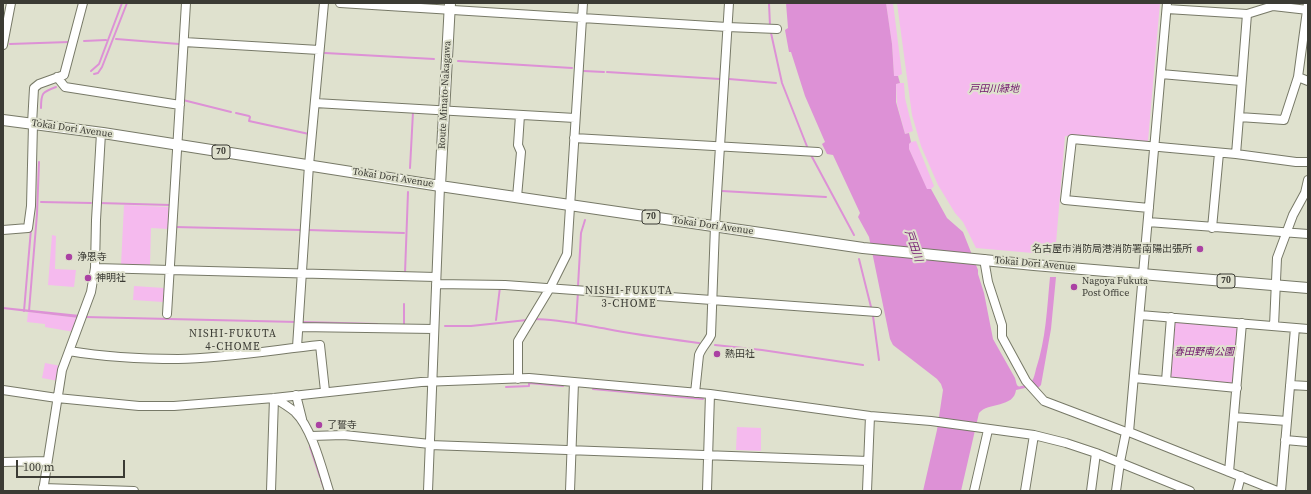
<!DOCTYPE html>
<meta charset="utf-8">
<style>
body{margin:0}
#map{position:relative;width:1311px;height:494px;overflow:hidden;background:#dfe1ce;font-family:"Source Serif 4",serif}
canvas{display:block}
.frame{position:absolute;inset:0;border:4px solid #3b3b34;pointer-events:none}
.scale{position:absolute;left:16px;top:460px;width:109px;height:18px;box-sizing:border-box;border:2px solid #3b3b34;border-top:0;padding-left:5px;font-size:12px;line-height:14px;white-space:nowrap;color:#3b3b34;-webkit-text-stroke:3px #dfe1ce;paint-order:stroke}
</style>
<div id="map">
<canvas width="1311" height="494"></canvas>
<div class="frame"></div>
<div class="scale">100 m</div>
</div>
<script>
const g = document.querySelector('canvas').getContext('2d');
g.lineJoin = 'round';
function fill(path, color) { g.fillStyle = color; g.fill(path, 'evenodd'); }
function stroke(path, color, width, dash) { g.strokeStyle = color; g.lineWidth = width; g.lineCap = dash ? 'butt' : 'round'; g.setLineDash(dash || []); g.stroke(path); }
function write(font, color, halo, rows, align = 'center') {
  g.font = font + ' "Source Serif 4","Noto Sans JP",serif'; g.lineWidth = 4; g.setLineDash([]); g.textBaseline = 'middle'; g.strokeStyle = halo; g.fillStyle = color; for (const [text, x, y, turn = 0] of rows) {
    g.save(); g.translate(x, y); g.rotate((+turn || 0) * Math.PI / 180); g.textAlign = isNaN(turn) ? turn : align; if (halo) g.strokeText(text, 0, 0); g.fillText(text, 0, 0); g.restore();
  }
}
fill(new Path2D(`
 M886,3H893L902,74L898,76H894L892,44Z
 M897,3H1160L1148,141L1145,143L1065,136L1055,255L976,248L963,222L955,213L938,185L921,146L912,115Z
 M900,83H904L905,98L913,131L905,134L897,103L896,84Z
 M916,141L934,186L931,189L927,190L909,149V144L911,142Z
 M124,205L169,207L168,229L151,228L150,266L121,265Z
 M52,235L56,236L55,269L76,270L74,287L48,285Z
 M134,286L164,288L163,302L133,300Z
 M28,312L79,318L74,332L45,327V324L27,322Z
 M1176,321L1237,327L1239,329L1233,382L1230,384L1170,378L1169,375L1173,323Z
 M45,363L61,366L58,381L42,378Z
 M737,427L761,428V451L736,450Z`), '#f5baee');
fill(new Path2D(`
 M786,3H886L892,44L894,76H898L900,83L896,84V102L905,134L909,133L911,142L909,144V149L927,189H931L947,218L963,232L978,270V274L984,293L993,339L1015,378C1017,384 1016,389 1024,385C1026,384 1030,383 1032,381C1034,378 1035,373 1036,369C1046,339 1047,308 1050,277H1056L1051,329L1041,385L1037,389L1034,386L1016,390C1014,408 988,402 979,413L961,491H923L937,430L943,390L941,384L937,379L893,345L890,339L869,237L858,217L860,213L833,155L827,154L822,144L825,142L805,96L791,52H789L785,30L788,28Z
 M3,307L80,315L79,318L3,309Z`), '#dd91d6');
stroke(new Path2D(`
 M769,3L770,26
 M771,33L782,83L808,149
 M116,39L179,44
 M84,41L106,40
 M10,44L69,42
 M325,53L434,59
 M458,61L572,68
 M91,71L99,64L122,3
 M584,71L604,72
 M607,72L720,79
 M94,74L98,73L102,67L127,3
 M729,79L776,83
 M183,100L231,112
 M41,108C41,93 42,92 56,87
 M236,113L249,116L250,117L249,121L309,134
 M811,155L854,235
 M410,168L413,112
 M722,191L826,197
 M41,202L91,203
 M99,203L170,205
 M175,227L301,230
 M308,230L404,233
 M859,259L871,307
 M405,273L408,192
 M578,286L581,233L585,220
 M24,311L31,229
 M29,311L37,214L39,162
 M873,316L879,360
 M85,317L297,322
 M534,319C559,319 583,325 607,329C638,335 669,339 699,343
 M496,320L500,287
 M302,322L377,324
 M576,323L578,292
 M404,325V304
 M445,326H471L527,320
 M715,345L762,350L863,365
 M506,387L529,386V383L563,386
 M593,389L703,399
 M310,447L320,477
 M321,480L325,491`), '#dd91d6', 2);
const minor = new Path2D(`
 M340,3L727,27L777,29
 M1167,9L1247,14L1273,6L1308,10
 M1247,14L1239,117L1284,120L1298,77L1308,3
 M184,42L319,50
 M3,45L11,3
 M1161,74L1241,81
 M57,77L65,87L180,105
 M1298,77L1308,81
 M315,103L575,118
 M32,124L34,88L39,84L64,75L83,3
 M574,138L818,152
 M1236,154L1239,117
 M517,197L521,152L518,145L520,115
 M1149,208L1065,200L1072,139L1236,154L1296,162H1308
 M1148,222L1308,234
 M1212,228L1219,153
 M3,230L28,228L31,206L33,124
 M984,259L988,282L1002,325V337L1026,381L1044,401L1126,432
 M95,268L436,277
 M436,284L505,285L877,312
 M167,314L186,3
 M1140,315L1308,329
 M1274,326L1277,258L1293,215L1305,193L1308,180
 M299,327L434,329
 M297,347L309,165L324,3
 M69,351C105,357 141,359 178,359C225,358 273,350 320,345L325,391
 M1134,378L1237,388
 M518,379V341L550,288L567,254L583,3
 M1166,381L1171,317
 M1290,385L1308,386
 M3,390L57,398L139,406H174L274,398L421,382L529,378L710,394L870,416L931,421L1034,435L1066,443L1096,453L1190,491
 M695,393L699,355C702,347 708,342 711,335L715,226L729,3
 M296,395L302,419
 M274,398C281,402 289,407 295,412C312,428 322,469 329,491
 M1234,417L1287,421
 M1129,432L1277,491
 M311,436L344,435L430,444
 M1285,440L1308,442
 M430,445L868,461
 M3,462L46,461
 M1229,472L1242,323
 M43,488L134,491
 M43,491L62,370L91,292L95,268L96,220L101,133
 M271,491L274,398
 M428,491L440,186
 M570,491L574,382
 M707,491L710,394
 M867,491L870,416
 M974,491L988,430
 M1025,491L1034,435
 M1091,491L1096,453
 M1116,491L1120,462L1126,432H1129L1167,3
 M1237,491L1241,476
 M1281,491L1295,328`);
const major = new Path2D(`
 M3,120L103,133L440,186L863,248L1034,265L1308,288
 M440,186L450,3`);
stroke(minor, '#777967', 10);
stroke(major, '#777967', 12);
stroke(minor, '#fff', 8);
stroke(major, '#fff', 10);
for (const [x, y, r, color] of [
 [1200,249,4,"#aa41a3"],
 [69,257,4,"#aa41a3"],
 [88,278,4,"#aa41a3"],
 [1074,287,4,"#aa41a3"],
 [717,354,4,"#aa41a3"],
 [319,425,4,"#aa41a3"]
]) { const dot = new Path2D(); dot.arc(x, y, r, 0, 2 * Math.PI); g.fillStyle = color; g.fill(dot); stroke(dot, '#dfe1ce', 1.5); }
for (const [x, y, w] of [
 [221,152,18],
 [651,217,18],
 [1226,281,18]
]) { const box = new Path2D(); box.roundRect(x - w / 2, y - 7, w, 14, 3); g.fillStyle = '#dfe1ce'; g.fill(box); stroke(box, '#3b3b34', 1); }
write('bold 9px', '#3b3b34', null, [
 ["70",221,152],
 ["70",651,217],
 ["70",1226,281]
]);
write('italic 10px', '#6f146b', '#dfe1ce', [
 ["戸田川緑地",994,89],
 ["春田野南公園",1204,352]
]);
write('10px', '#3b3b34', '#dfe1ce', [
 ["Route Minato-Nakagawa",445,95,-87],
 ["Tokai Dori Avenue",72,129,8],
 ["Tokai Dori Avenue",393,178,9],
 ["Tokai Dori Avenue",713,226,8],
 ["Tokai Dori Avenue",1035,264,5]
]);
write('10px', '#3b3b34', '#dfe1ce', [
 ["名古屋市消防局港消防署南陽出張所",1192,249,"right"],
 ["浄恩寺",77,257],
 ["神明社",96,278],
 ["Nagoya Fukuta",1082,281],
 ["Post Office",1082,293],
 ["熱田社",725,354],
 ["了誓寺",327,425]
], 'left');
write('italic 11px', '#761c72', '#dfe1ce', [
 ["戸田川",913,246,71]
]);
g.letterSpacing = '1px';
write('11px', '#3b3b34', '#dfe1ce', [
 ["NISHI-FUKUTA",629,291],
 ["3-CHOME",629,304],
 ["NISHI-FUKUTA",233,334],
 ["4-CHOME",233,347]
]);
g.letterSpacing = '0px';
</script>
